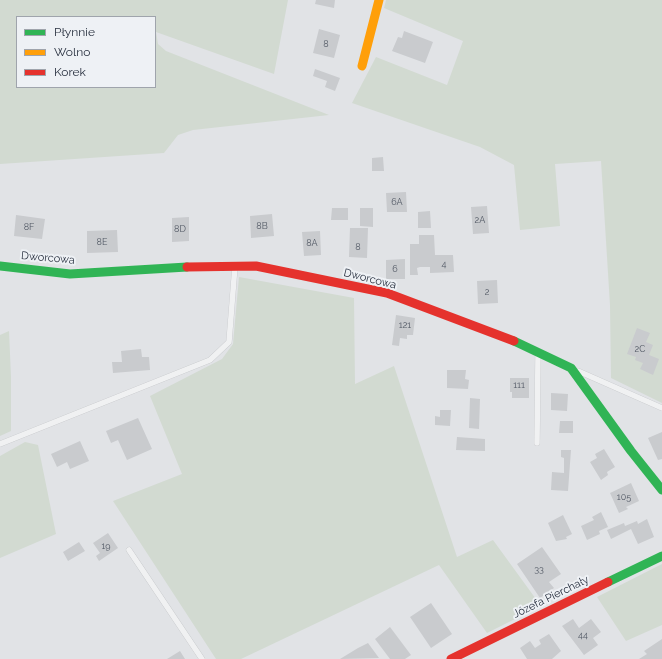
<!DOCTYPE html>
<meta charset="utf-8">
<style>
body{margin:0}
#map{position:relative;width:662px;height:659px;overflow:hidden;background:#e1e3e6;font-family:Raleway,sans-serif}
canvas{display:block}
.legend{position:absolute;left:16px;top:16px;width:140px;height:72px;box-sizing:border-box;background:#eef1f5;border:1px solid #9fa4ac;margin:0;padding:5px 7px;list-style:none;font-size:12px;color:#28303f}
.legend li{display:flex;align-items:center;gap:8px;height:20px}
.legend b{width:20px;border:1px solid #9fa4ac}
</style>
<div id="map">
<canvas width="662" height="659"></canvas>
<ul class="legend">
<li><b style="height:5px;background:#30b455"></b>Płynnie</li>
<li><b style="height:5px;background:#ff9f0a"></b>Wolno</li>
<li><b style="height:5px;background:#e5322d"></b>Korek</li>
</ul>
</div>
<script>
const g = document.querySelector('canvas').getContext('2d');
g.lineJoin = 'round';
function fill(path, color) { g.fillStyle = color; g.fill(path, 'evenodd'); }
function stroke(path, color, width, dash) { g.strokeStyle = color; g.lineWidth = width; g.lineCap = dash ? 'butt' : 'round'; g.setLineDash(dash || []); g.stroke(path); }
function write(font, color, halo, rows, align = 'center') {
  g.font = font + ' Raleway,sans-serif'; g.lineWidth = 4; g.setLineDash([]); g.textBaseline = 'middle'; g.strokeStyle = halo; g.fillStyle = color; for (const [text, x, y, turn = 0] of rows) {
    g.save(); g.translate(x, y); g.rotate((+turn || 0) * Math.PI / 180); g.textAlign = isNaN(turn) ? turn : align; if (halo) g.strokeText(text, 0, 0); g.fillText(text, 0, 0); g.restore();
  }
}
fill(new Path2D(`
 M0,0H288L274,74L156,32L158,44L166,51L329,115L193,130L178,135L164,153L0,164ZM17,17H155V87H17Z
 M386,0H662V403L611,378L610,305L601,161L555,164L560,226L520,230L514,165L480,147L352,103L376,57L447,85L463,41L384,8Z
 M239,277L354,298L355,384L394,366L457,557L493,540L541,606L487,633L439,565L241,659H216L113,501L182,474L150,396L222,359L233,344Z
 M9,331L11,377V431L0,436V335Z
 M25,442L38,445L56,534L0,558V456Z
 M662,564V625L626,641L597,597Z`), '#d2dad1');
fill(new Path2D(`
 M316,0H335L334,8L315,4Z
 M319,29L340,35L334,58L313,53Z
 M404,31L433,42L425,63L392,51L398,37L402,38Z
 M315,69L340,78L335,91L325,87L327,81L313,76Z
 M383,157L384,171H372V158Z
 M406,192L407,212H387L386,193Z
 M487,206L489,233L473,234L471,207Z
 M332,208H348V220H331Z
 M360,208H373V227L360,226Z
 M430,211L431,228H418V212Z
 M272,214L274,236L251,238L250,216Z
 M16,215L45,219L42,239L14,236Z
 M189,217V241L172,242V218Z
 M350,228H368L367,258L349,257Z
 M117,230L118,252L87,253V231Z
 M320,231L321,255L304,256L302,232Z
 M419,235H434L435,255H453L454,272L430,273V267H420L417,268L418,275H410V244H419Z
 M405,259V279H386V260Z
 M497,280L498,303L478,304L477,281Z
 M396,315L415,318L413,335H407V339L400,338L399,346L392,345Z
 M637,328L650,333L646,342L653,345L649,355L659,359L653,375L640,369L643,363L635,360L636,357L627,354Z
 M141,349L142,357H149L150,370L113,373L112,362H122L121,351Z
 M447,370H466L465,379L469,380L468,389L447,388Z
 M510,378H529V398H512V392H510Z
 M551,393L568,394L567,411L551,410Z
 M470,398L480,399L479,429L469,428Z
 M440,410H451L450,426L435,425V416L440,417Z
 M138,418L152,449L127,460L118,440L111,443L106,431Z
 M560,421H573V433H559Z
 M662,432V459L658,460L648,438Z
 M457,437L485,439V451L456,450Z
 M80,441L89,461L70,469L67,462L57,467L51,454Z
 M604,449L615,467L607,472L608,475L601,480L590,462L597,458L595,454Z
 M561,450H571L568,491L551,490L552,472L564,473V458L561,457Z
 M631,483L639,501L626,507L628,509L619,513L610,493Z
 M601,512L608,527L599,531L600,534L587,540L581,526L594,520L592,517Z
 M563,515L572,534L566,537L567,539L556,541L548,523Z
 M647,519L654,537L638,544L631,529L611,539L607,530L624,523L625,526L637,521L638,524Z
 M108,533L118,548L99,561L96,556L100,553L93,543Z
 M79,542L85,551L68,561L63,552Z
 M542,547L561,574L549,582L554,588L540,598L517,564Z
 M431,603L452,634L431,648L410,617Z
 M573,619L579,628L591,619L601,632L593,638L598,645L584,655L562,626Z
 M390,627L411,655L405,659H390L375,639Z
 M549,634L561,651L552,659H527L520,648L530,641L535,648L541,644L539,640Z
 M662,639V659H639L647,654L644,651Z
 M368,643L379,658L340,659L358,648Z
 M180,651L185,659H167Z`), '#c9cbce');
const lane = new Path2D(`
 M578,371L662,408
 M537,443L538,354
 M0,444L210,360L229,342L235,266
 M129,550L202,659`);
stroke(lane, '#bfc1c4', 6);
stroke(lane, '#f0f1f2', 5.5);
stroke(new Path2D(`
 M0,266L70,274L187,267
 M514,341L571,368L631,451L662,490
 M608,582L662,556`), '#30b455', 9);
stroke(new Path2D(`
 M362,66L379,0`), '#ff9f0a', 9);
stroke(new Path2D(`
 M187,267L256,266L387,293L514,341
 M451,659L608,582`), '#e5322d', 9);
write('9px', '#515864', null, [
 ["8",326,44],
 ["6A",397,202],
 ["2A",480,220],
 ["8B",262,226],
 ["8F",29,227],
 ["8D",180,229],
 ["8E",102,242],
 ["8A",312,243],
 ["8",358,247],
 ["4",444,264],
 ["6",395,269],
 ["2",487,292],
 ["121",405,325],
 ["2C",640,349],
 ["111",519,385],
 ["105",624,497],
 ["19",106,546],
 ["33",539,569],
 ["44",583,635]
]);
write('11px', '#28303f', '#eef1f5', [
 ["Dworcowa",48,258,5],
 ["Dworcowa",370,279,14],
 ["Józefa Pierchały",551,597,-26]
]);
</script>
